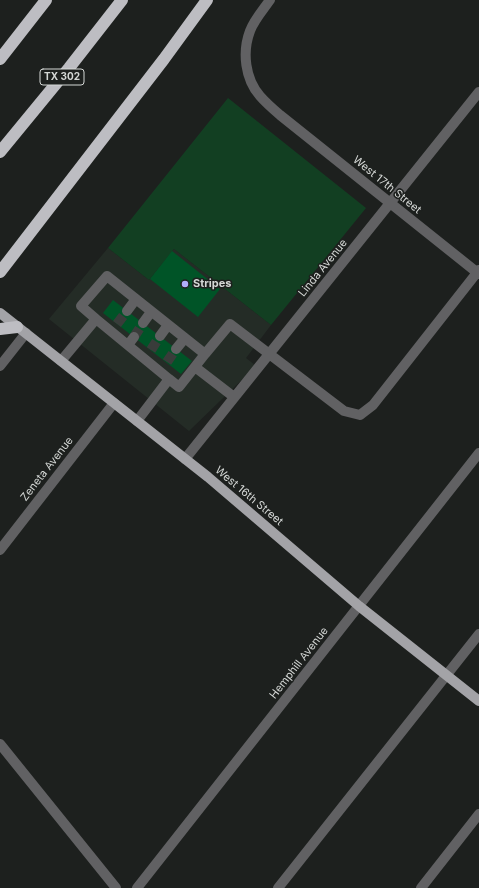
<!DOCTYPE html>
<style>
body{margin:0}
canvas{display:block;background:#1d201e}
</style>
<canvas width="479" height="888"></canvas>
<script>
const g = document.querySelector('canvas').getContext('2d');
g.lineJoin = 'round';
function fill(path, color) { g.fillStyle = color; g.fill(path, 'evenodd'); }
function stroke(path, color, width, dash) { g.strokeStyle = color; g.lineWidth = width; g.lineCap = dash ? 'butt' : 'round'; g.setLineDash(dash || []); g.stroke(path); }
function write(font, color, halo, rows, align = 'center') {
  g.font = font + ' Inter,sans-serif'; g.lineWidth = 3; g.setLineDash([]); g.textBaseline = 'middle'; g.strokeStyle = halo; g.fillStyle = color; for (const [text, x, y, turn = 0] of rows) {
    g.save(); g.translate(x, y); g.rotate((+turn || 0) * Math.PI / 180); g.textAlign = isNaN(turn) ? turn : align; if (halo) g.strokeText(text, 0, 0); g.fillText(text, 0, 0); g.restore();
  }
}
fill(new Path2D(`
 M108,248L149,280L174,249L271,325L246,358L256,366L189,431L49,319Z`), '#242c26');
fill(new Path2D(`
 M228,98L366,208L271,325L174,249L149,280L108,248Z`), '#123f22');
fill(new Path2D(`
 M172,251L220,289L198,317L150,279Z
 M113,300L192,361L181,374L103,313Z`), '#005427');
stroke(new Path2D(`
 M117,324L127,311
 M134,337L143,323
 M151,350L160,336
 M167,362L176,349`), '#393c3a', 10, [10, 5]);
stroke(new Path2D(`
 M270,0C263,10 254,20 250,31C242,52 245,79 260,96C266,103 273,109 280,115L479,274
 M127,311L136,299
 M96,319L81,306L107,276L205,354L179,387L169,379
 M143,323L151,312
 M160,336L168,325
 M128,345L134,337
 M176,349L185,338
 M205,354L230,324L344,411L360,415L373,405L479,270
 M61,361L96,319L169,379L137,421
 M0,366L26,333
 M195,367L234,397
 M185,459L479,92
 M0,550L114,403
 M0,744L116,888
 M137,888L479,453
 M278,888L479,634
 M421,888L479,814`), '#616163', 10);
stroke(new Path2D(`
 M0,313L208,477L359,606L479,701`), '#a3a3a7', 10);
stroke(new Path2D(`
 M0,59L46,0
 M0,152L69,68L122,0
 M0,272L164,59L207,0
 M0,329L17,327`), '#bdbdc2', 12);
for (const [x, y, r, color] of [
 [185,284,4,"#b0aefa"]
]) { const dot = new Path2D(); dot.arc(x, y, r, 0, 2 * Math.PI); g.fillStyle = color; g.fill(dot); stroke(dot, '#1d201e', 1.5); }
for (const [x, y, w] of [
 [62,77,44]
]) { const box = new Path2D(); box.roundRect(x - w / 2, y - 8, w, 16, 3); g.fillStyle = '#1d201e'; g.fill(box); stroke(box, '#d5d8d6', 1); }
write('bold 10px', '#d5d8d6', null, [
 ["TX 302",62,77]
]);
write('11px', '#d5d8d6', '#1d201e', [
 ["West 17th Street",387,185,39],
 ["Linda Avenue",323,268,-51],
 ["Zeneta Avenue",47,469,-52],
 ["West 16th Street",249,496,40],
 ["Hemphill Avenue",299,663,-52]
]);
write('bold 11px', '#d5d8d6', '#1d201e', [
 ["Stripes",193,284]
], 'left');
</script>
